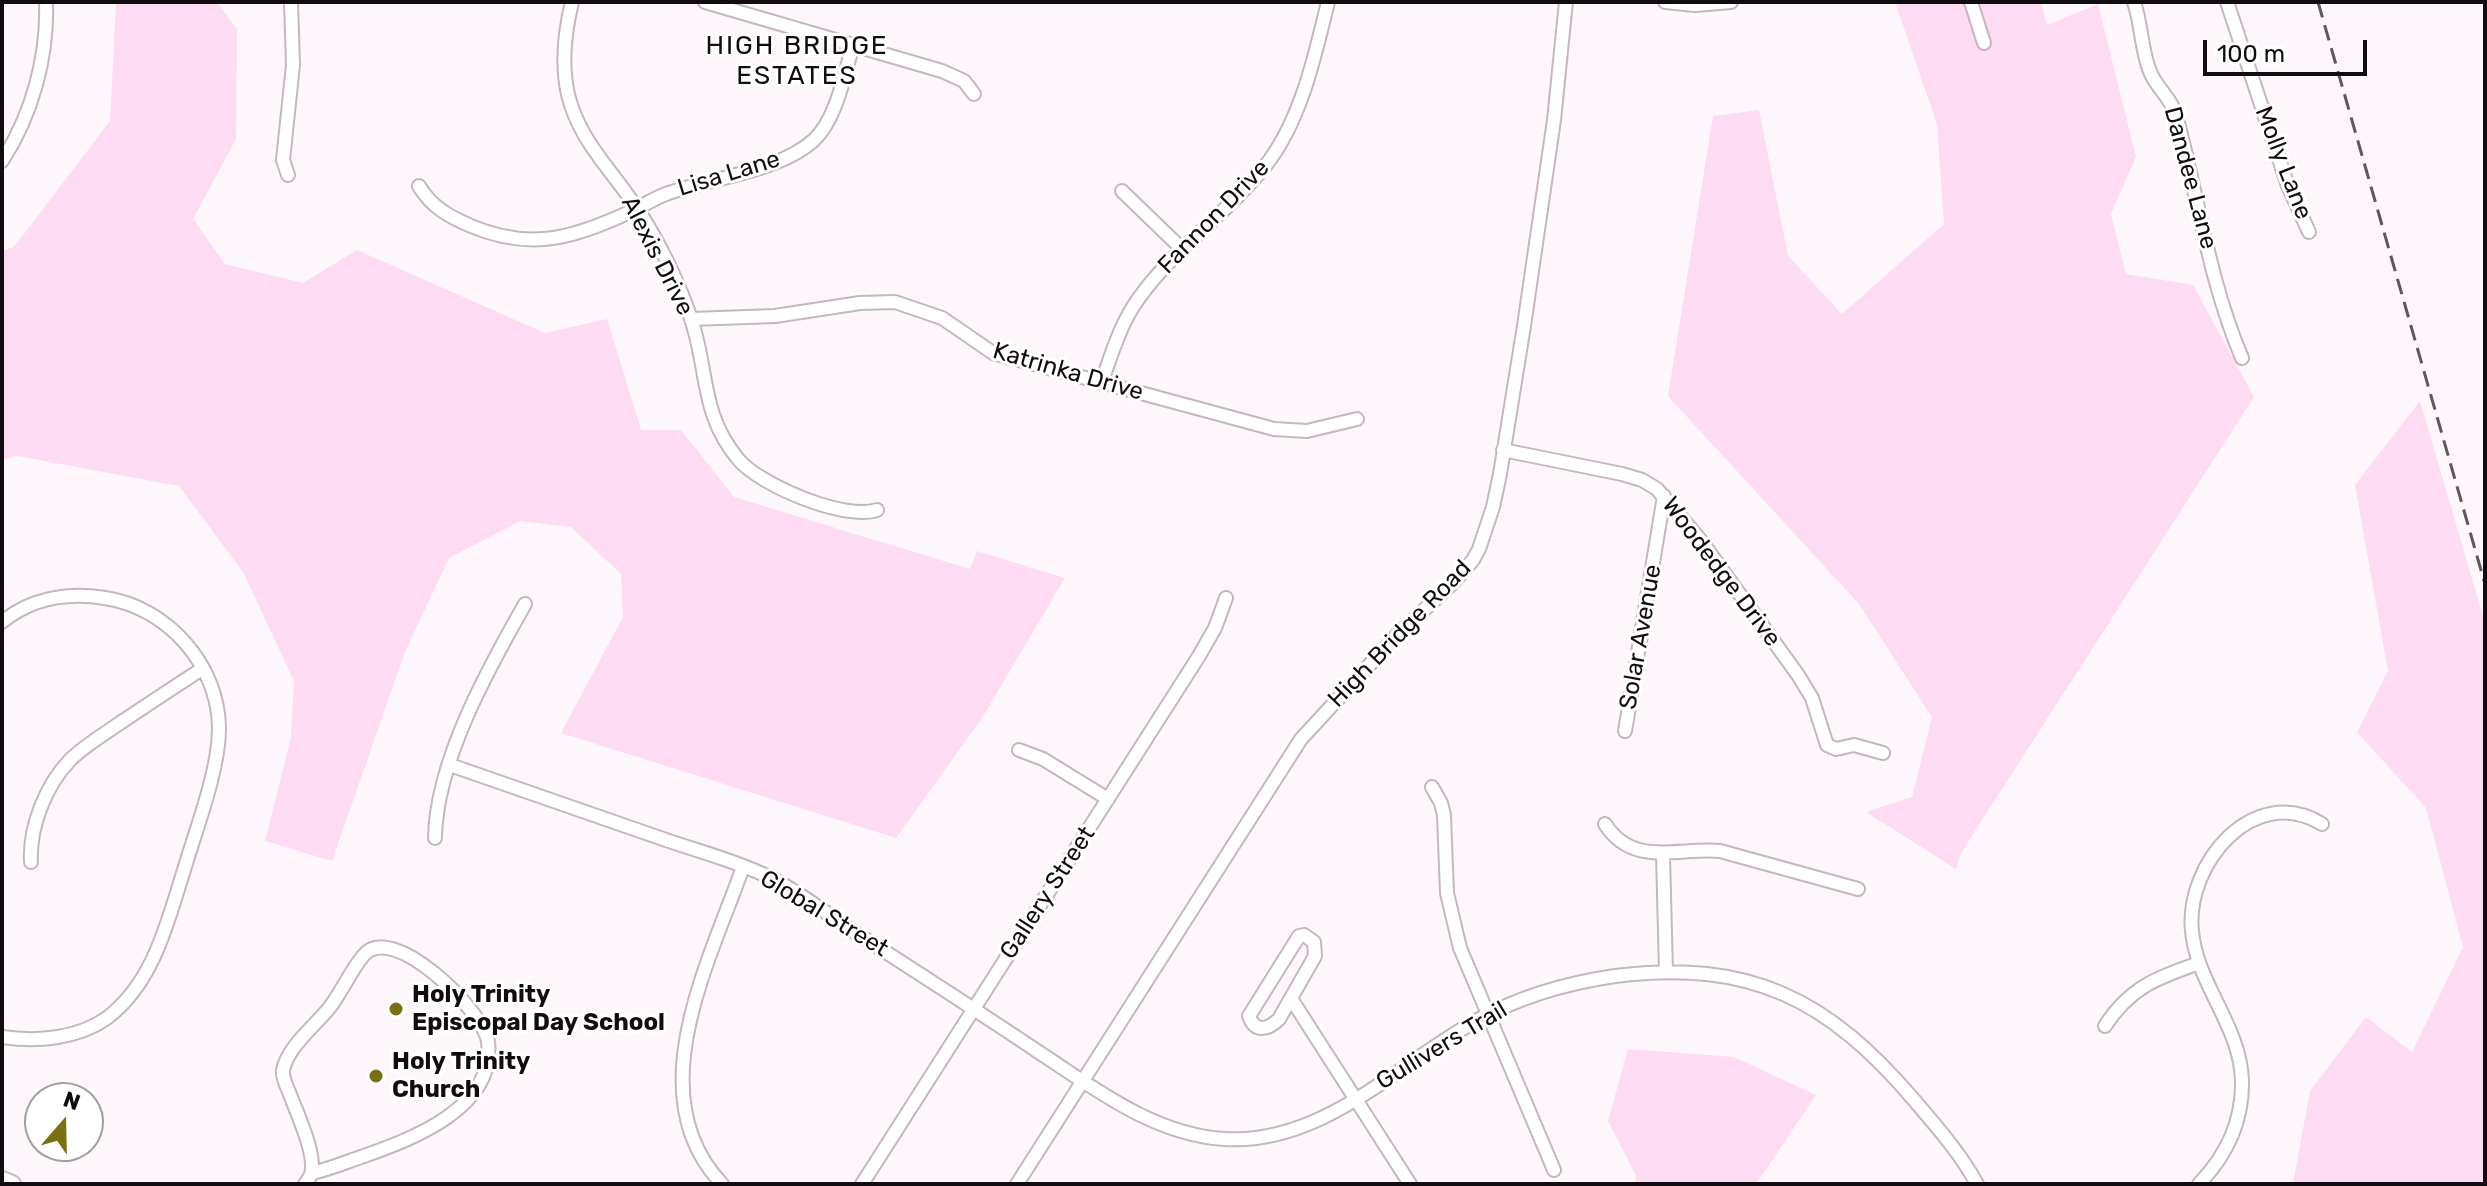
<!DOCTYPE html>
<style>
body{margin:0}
#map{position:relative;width:2487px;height:1186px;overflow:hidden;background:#fdf7fb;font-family:Rubik,sans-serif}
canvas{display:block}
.frame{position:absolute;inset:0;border:4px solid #110c10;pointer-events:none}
.north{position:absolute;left:24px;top:1082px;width:80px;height:80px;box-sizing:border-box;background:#fff;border:2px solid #a09e9f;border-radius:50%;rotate:20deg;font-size:22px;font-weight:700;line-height:32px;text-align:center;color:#110c10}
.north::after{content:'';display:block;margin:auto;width:28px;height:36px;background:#777114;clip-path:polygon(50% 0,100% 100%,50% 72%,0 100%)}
.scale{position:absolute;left:2203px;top:40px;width:164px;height:36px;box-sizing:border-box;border:4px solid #110c10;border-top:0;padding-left:10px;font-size:24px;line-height:28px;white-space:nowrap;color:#110c10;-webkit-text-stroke:6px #fff;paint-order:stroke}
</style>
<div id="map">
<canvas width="2487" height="1186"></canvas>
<div class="frame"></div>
<div class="north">N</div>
<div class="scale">100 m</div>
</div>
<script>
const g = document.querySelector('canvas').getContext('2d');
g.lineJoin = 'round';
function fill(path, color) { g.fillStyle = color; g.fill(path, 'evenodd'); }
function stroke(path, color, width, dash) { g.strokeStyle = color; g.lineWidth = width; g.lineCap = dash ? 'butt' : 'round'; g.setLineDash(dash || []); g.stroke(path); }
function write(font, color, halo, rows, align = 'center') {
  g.font = font + ' Rubik,sans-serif'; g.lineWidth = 6; g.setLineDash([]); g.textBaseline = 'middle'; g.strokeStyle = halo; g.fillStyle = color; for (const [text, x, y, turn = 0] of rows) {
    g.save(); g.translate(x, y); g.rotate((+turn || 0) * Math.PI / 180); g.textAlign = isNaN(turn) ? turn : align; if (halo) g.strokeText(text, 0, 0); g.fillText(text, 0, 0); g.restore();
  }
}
fill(new Path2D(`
 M116,2H217L237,29L236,139L193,219L225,264L303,283L357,250L545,333L607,319L641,430H681L734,497L970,569L977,551L1065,578L982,718L896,838L561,733L623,617L621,574L571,527L520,521L449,558L405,652L332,861L265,841L291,738L294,681L243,572L179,486L17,456L2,460V251L14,247L110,121Z
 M1895,2H2041L2047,25L2098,4L2136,157L2111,214L2126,274L2193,285L2254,397L1961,853L1956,869L1866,812L1912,797L1932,717L1859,604L1668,396L1713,116L1759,110L1788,256L1842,314L1944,224L1937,124Z
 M2420,401L2485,623V1184H2293L2310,1091L2366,1017L2412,1052L2463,947L2426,808L2357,732L2388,671L2355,485Z
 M1628,1049L1734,1057L1816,1095L1756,1184H1635L1636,1176L1608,1121Z`), '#fddbf2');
const minor = new Path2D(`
 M572,2C564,35 560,72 571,105C584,145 613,172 636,207C657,238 678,281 690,316C709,368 699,412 738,459C759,485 845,521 877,510
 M705,2L942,71L964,81L974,94
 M1665,2L1695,5L1731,2
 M1971,2L1984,43
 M2134,2C2142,25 2141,52 2151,74C2158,89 2171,98 2176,115C2198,196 2209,281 2242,358
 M2227,2L2288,186L2309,232
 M2,161C32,115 48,57 46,2
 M288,175L283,160L293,65L291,2
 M419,186C431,207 450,217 471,226C532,252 577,237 634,210C644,205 655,198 666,194C710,178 779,172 814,140C837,118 844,75 853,45
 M1122,191L1183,250
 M691,319L775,316L860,303L895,302L942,318L993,353L1274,429L1307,431L1357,419
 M1102,381C1112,353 1121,322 1139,298C1175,247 1231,211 1269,161C1302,116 1315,55 1328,2
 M1503,450L1622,474L1642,480L1657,489L1702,542L1798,675L1812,698L1827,745L1836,749L1854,745L1883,753
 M2,622C31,598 68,592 105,598C167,607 219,665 219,729C219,770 196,829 184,870C167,923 154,982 107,1018C77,1039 37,1042 2,1037
 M1625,731L1664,496
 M1019,750L1043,759L1108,799
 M450,765C522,790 594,815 666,840C701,852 739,862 773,879C801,893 827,914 853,931C915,971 976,1010 1037,1051C1094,1088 1154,1135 1225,1139C1321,1145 1396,1066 1474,1022C1516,998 1567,983 1615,976C1750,959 1828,999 1914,1100C1937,1127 1960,1153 1977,1184
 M1432,787L1441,803L1444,815L1447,893L1460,948L1554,1170
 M1605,824C1633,868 1679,847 1720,851L1858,889
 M435,838C436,762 488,669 525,604
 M1663,855L1666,972
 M31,862C29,827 46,785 70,760C84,746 103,735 120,723C147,705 174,687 202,669
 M1304,935L1314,942L1315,956L1279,1019C1268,1030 1255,1033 1249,1016L1299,936Z
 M1292,1000L1410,1184
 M2105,1026C2130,987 2157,978 2199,963
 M305,1184C307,1181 310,1178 311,1174C317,1155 296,1111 289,1092C286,1085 282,1077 283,1070C288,1046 316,1025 330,1007C342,991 350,972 363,956C391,919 484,1011 488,1042C496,1108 412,1139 364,1156C346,1162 330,1169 312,1173
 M722,1184C638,1096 709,963 743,867
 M862,1184L1199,656L1215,628L1226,598
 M1017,1184L1301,739L1398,634L1452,584L1473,560L1479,549L1493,507L1500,474L1524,326L1554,120L1566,2
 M2199,1184C2226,1156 2243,1121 2242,1080C2240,1025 2197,985 2192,931C2185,864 2254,782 2322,824`);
const major = new Path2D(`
 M2,1180L12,1184`);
stroke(minor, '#c5b6c0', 16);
stroke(major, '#c5b6c0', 20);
stroke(minor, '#fff', 12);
stroke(major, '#fff', 16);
stroke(new Path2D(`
 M2318,2L2485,584`), '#5e585c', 3, [16, 8]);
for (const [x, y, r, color] of [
 [396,1009,8,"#777114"],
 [376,1076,8,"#777114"]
]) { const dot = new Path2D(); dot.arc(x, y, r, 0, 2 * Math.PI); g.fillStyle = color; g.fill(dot); stroke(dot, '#fff', 3); }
write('24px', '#110c10', '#fff', [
 ["Molly Lane",2283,163,69],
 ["Lisa Lane",729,174,-17],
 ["Dandee Lane",2190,178,75],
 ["Fannon Drive",1214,217,-46],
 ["Alexis Drive",657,256,63],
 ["Katrinka Drive",1068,372,16],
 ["Woodedge Drive",1721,572,53],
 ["High Bridge Road",1400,634,-46],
 ["Solar Avenue",1641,637,-80],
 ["Gallery Street",1048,893,-57],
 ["Global Street",824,914,31],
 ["Gullivers Trail",1442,1046,-31]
]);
write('bold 24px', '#110c10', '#fff', [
 ["Holy Trinity",412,995],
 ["Episcopal Day School",412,1023],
 ["Holy Trinity",392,1062],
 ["Church",392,1090]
], 'left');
g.letterSpacing = '2px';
write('26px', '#110c10', '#fff', [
 ["HIGH BRIDGE",797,46],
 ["ESTATES",797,76]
]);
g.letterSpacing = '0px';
</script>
